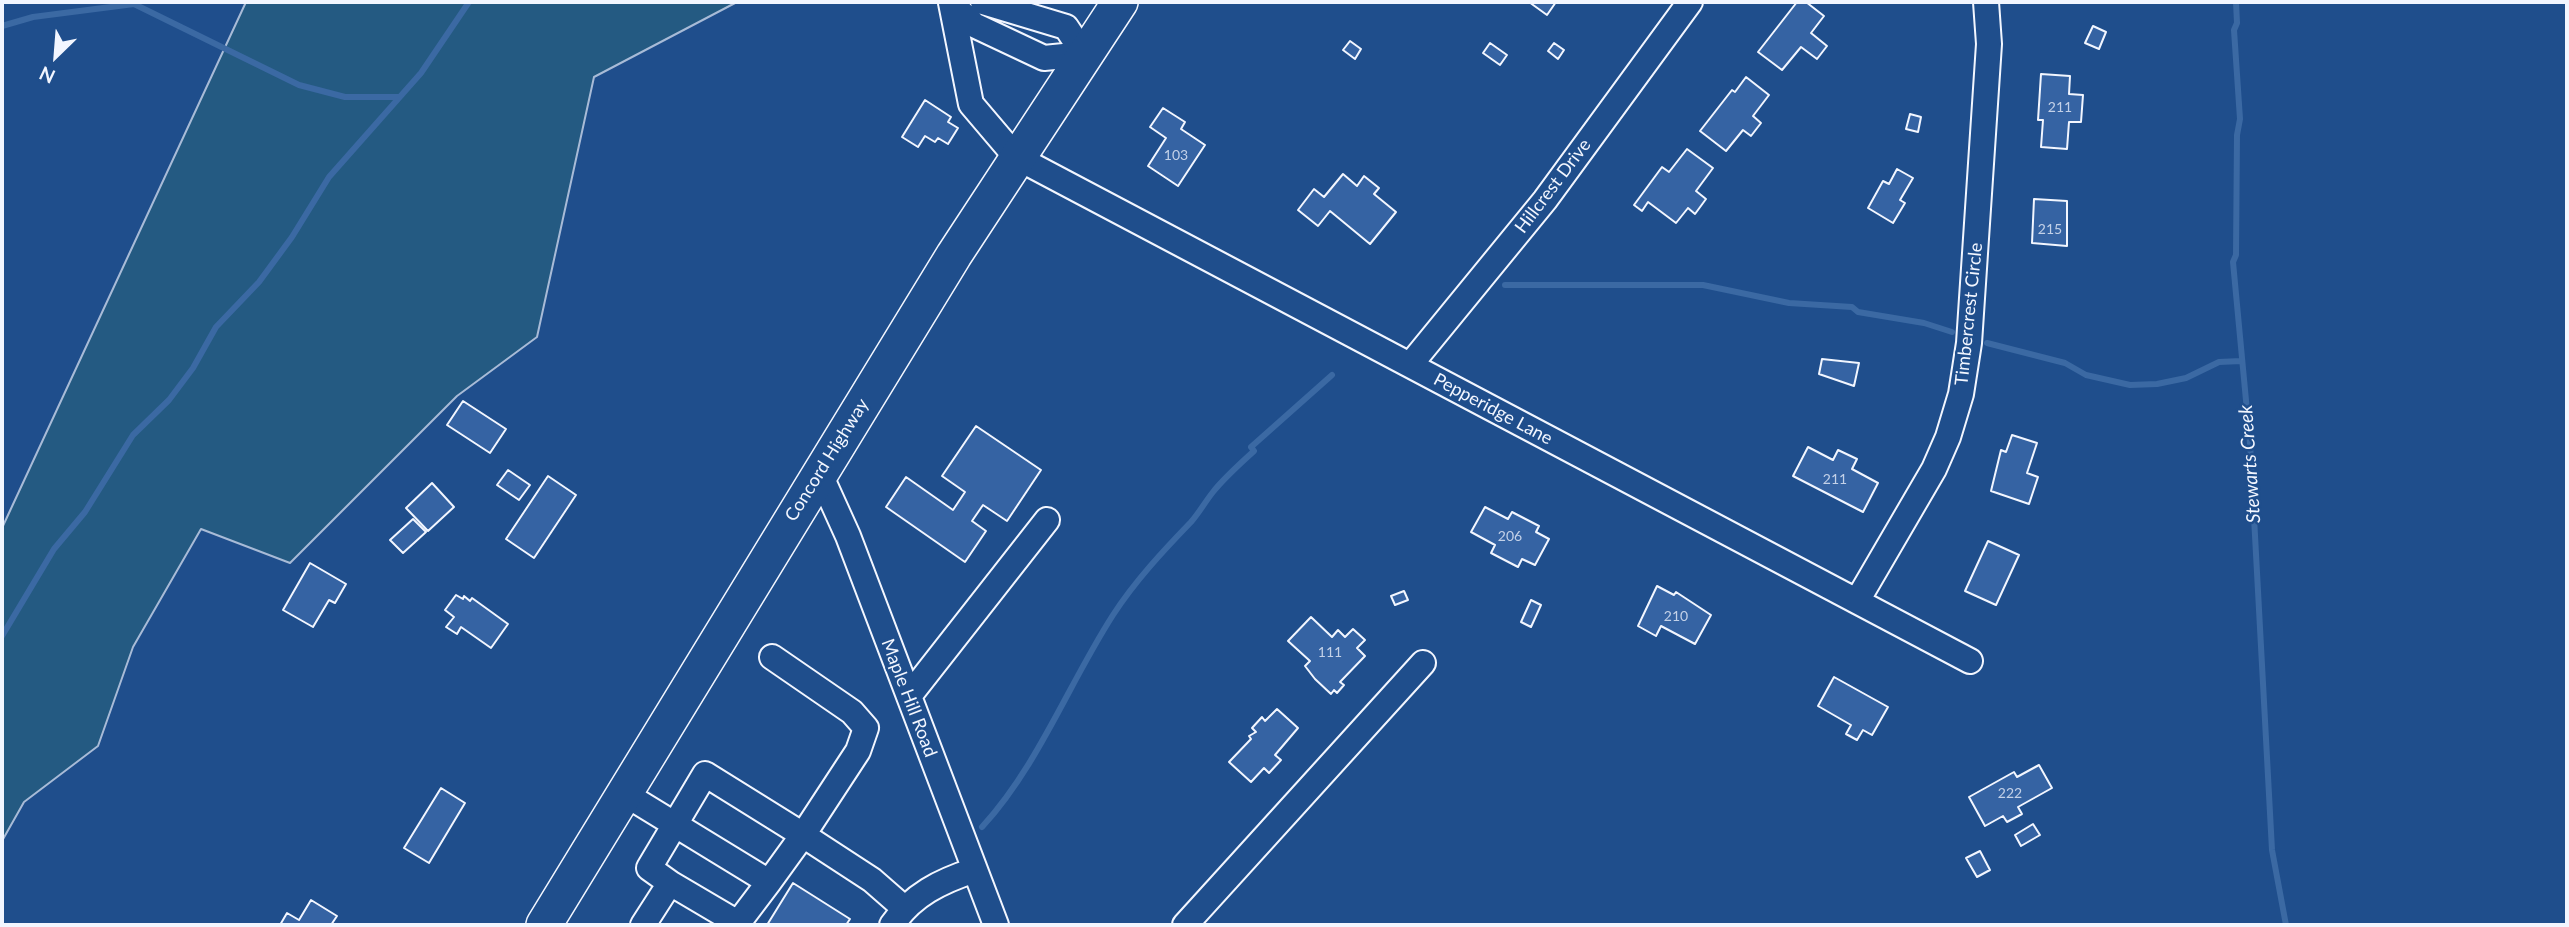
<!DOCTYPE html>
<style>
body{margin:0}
#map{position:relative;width:2569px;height:927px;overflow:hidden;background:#1f4e8c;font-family:Lato,sans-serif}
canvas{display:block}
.frame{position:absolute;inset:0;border:4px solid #f2f6ff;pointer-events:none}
.north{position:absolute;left:21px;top:21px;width:70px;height:70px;-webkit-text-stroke:5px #1f4e8c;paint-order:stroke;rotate:205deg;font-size:19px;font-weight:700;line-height:28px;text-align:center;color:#f2f6ff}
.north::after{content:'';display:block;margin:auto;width:24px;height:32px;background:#f2f6ff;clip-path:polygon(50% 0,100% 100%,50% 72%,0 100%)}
</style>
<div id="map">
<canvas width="2569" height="927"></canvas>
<div class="frame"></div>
<div class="north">N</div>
</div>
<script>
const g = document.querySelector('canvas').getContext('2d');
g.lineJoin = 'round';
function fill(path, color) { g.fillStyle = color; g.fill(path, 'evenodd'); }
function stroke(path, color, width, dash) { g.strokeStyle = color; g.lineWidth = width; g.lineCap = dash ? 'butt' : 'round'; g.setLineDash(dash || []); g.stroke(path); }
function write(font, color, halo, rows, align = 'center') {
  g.font = font + ' Lato,sans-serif'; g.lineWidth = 5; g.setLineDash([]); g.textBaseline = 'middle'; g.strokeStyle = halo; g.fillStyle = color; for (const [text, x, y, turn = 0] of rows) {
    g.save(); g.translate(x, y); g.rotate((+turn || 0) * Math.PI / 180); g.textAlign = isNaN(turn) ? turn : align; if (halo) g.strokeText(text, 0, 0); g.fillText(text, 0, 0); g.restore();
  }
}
const green = new Path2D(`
 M246,2H737L594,77L537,337L457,396L290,563L201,529L133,647L98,746L24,802L2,841V528Z`);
fill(green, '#245a82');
stroke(green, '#a8bbd7', 2);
stroke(new Path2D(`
 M2236,2L2237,23L2234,30L2240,119L2237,135L2236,255L2233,262L2250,443L2272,850L2286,925
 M2,26L33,17L134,4L299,85L345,97H399
 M1505,285H1703L1789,303L1852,307L1858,312L1924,323L1952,332
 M1987,343L2065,363L2086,375L2130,385L2157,384L2186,378L2219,362L2241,361
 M2,636L54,549L85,512L133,435L169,400L193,368L216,327L259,282L292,237L329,177L421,73L469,2
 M982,827C1038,766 1068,685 1113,615C1135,581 1163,551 1191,522C1199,513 1205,502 1213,492C1225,477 1240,464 1254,451L1251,447L1332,375`), '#3b69a3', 6);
const building = new Path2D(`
 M1529,2H1556L1547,15Z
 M1797,2H1806L1824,16L1811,33L1827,46L1817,59L1801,47L1782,70L1758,52Z
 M2093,26L2106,32L2099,49L2085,43Z
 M1350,41L1361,49L1355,59L1343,50Z
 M1490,43L1507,55L1500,65L1483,53Z
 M1554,43L1564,50L1558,59L1548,51Z
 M2041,74L2070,76L2069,94L2083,95L2081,122H2069L2067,149L2041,147L2043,120H2038Z
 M1746,77L1769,95L1753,116L1761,123L1751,136L1743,130L1726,151L1700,131L1732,90L1735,92Z
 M925,100L951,117L948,122L958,128L948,144L938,138L935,142L925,136L918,147L902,137Z
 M1163,108L1185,122L1181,129L1205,145L1178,186L1148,166L1166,138L1150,127Z
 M1910,114L1921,117L1918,132L1906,129Z
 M1687,149L1713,168L1696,191L1706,199L1695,214L1688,208L1676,223L1648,202L1642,211L1634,205L1662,167L1669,172Z
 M1897,169L1913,178L1900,200L1905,203L1893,223L1868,208L1883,181L1889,184Z
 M1343,174L1357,186L1364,176L1379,188L1374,194L1396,212L1370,244L1330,211L1318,226L1298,210L1314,189L1324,197Z
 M2034,199L2067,201V246L2032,243Z
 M1822,359L1859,363L1854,386L1819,374Z
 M463,401L506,429L490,453L447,425Z
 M976,426L1041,470L1007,521L983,505L972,521L986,531L965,562L886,507L906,477L953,510L965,492L942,476Z
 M2012,435L2037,443L2027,473L2038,477L2029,504L1991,491L2001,450L2006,452Z
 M1808,447L1833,460L1838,450L1857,459L1852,469L1878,483L1863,512L1793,476Z
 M508,470L530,485L519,500L497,485Z
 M548,476L576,495L534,558L506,539Z
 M432,483L454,507L428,531L406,508Z
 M1485,507L1508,519L1512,512L1539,526L1536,532L1549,539L1535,565L1522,559L1518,567L1491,553L1495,545L1471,532Z
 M413,519L426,532L403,553L390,540Z
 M1988,541L2019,555L1996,605L1965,591Z
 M310,563L346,584L335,603L329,600L313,627L283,610Z
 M1657,586L1674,595L1676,592L1711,615L1695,644L1661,626L1656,636L1638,626Z
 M1404,591L1408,600L1395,605L1391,596Z
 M456,595L463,599L464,596L470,601L472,598L508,624L491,648L461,627L457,634L446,627L454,617L445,610Z
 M1531,600L1541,605L1531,627L1521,622Z
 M1311,617L1332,637L1338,630L1345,637L1353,629L1365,640L1357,648L1365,656L1340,682L1344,685L1337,693L1334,690L1331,694L1315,679L1305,666L1310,661L1288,641Z
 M1834,677L1888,707L1872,735L1863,730L1857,740L1846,734L1851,725L1818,706Z
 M1277,709L1298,728L1275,755L1281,760L1269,773L1264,768L1251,782L1229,762L1251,739L1249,736L1256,732L1252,728L1262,717L1265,721Z
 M2039,765L2052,788L2018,807L2022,814L2007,822L2003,816L1985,826L1969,797L2014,772L2017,777Z
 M441,788L465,803L429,863L404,848Z
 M2033,824L2040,835L2021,846L2015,835Z
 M1980,851L1990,870L1977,877L1966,858Z
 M793,883L850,919L846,925H767Z
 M311,900L337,916L331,925H280L287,913L299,920Z`);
fill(building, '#3563a3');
stroke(building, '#f2f6ff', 2);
const minor = new Path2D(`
 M951,3L971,104L1016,157L1970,661
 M951,3L974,25L1044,58L1084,54L1066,27L983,2
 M1410,365L1545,200L1690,2
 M819,472L848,536L996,925
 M1857,601L1934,469L1948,437L1961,394L1969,343L1989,44L1986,2
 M909,696L1047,520
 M625,794L769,882L803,835L872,880L904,908
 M670,883L738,923L769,882
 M643,925L670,883L649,868L705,774L803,835L858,751L866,728L852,712L772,657
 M892,925C912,895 941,881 975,870
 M1185,925L1423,663`);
const highway = new Path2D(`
 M544,925L954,255L1120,2`);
stroke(minor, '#f2f6ff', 28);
stroke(highway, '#f2f6ff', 38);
stroke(minor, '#1f4e8c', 24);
stroke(highway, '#1f4e8c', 35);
write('14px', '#c3d1e8', null, [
 ["211",2060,107],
 ["103",1176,155],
 ["215",2050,229],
 ["211",1835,479],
 ["206",1510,536],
 ["210",1676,616],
 ["111",1330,652],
 ["222",2010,793]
]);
write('18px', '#f2f6ff', '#1f4e8c', [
 ["Hillcrest Drive",1553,186,-53],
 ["Timbercrest Circle",1969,314,-84],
 ["Pepperidge Lane",1493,409,28],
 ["Concord Highway",827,460,-58],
 ["Maple Hill Road",909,698,69]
]);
write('italic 19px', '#f2f6ff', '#1f4e8c', [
 ["Stewarts Creek",2250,464,-94]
]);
</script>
